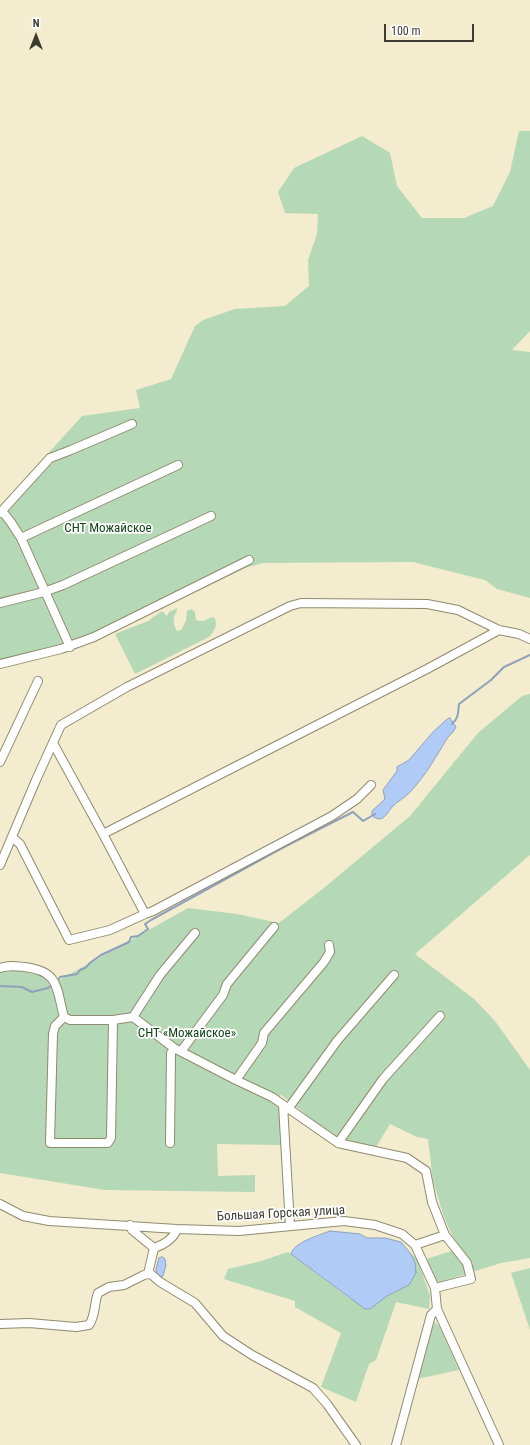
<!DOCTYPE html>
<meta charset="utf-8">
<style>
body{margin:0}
#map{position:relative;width:530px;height:1445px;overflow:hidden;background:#f3eccf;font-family:"Roboto Condensed",sans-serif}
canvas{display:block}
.north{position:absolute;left:16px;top:16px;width:40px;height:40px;-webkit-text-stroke:3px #fff;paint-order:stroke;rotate:0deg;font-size:11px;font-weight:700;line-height:16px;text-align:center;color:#3e3b2f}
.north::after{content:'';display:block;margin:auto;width:14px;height:18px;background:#3e3b2f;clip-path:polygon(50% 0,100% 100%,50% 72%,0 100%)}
.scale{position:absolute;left:384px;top:24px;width:90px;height:18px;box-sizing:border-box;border:2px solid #3e3b2f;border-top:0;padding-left:5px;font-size:12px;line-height:14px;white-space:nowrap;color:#3e3b2f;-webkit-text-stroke:3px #fff;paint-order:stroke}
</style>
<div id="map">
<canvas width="530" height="1445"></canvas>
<div class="north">N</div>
<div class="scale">100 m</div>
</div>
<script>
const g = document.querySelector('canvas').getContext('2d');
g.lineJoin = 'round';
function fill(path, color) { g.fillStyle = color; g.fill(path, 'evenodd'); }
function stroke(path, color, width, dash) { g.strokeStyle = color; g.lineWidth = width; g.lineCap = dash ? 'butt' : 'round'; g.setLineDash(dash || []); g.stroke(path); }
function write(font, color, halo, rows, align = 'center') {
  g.font = font + ' "Roboto Condensed",sans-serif'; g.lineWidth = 3.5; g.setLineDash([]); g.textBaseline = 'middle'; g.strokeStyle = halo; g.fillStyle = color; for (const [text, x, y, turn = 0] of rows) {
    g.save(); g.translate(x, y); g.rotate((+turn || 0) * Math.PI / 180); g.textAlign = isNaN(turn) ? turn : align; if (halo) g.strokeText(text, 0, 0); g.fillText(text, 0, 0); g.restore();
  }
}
fill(new Path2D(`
 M519,131H530V331L512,350L530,352V598L497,589L485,580L413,562L263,563L248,567L98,639L67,652L0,668V507L82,416L140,408L136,390L171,379L195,326L203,320L235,309L285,306L309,286L308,260L317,234L318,214L285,213L278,192L294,168L362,136L390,153L397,186L422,218H464L493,206L510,172Z
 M177,608C177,613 175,613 174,617C173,622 175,627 177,631L181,630L186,621L187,611L191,609L195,612L196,620C202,622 206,621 211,617L215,618C217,627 215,630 209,637L135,674L115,634L148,621L162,611L167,616L169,612Z
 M530,694V855L415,954L474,999L495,1021L530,1070V1258L501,1263L437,1283L426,1259L458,1249L444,1217L433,1181L428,1139L417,1137L390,1124L376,1147L337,1139L280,1094L281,1145L217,1144L218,1176L255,1175V1192L105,1190L0,1173V964L32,966L56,982L188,908L237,914L279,923L325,887L410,816L478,733L522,696Z
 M288,1252L349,1298L370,1309L387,1296L409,1285L415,1263L411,1254L417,1258L430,1296L429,1309L396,1302L376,1360L369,1364L356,1402L321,1387L341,1333L295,1307V1301L224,1279L228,1269L258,1262Z
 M530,1268V1330L511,1273Z
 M434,1322L439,1326L442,1332L459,1370L417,1379L432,1324Z`), '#b5d8b6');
const water = new Path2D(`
 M450,718L456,727L453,732L448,737C437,755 426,775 411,791C406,797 398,801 392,807C388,812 383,822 376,818C372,817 372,815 372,811L385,799L383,790L397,771V767L409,760L433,732L446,720Z
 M330,1231L360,1234L367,1238H385L401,1242L411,1254L415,1263L416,1273L409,1285L387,1296L370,1309H365L291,1254C293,1243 319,1235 330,1231Z
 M163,1257L165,1259L166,1265L163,1276L159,1277L157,1275L156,1269L159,1258Z`);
fill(water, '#b0ccf6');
stroke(water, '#8ea0ba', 1);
stroke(new Path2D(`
 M452,724C459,718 458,712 459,704L491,680L504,667L530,655
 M57,982L60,977L77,974L80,970L85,968L91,962L101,955L129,942L131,937L138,936L148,929L145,924L151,920L282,848L353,812L363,821L375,814
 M0,986L22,987L32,992L48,988L52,985`), '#8ea0ba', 2);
const minor = new Path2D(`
 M2,511L10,521L21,538L70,647
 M0,513L50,458L71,450L132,424
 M21,538L178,465
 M0,603L44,592L63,585L211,516
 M0,664L61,649L94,637L249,560
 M53,743L103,834L145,914
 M0,762L38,681
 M103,834L427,669L499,630
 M12,837L20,844L69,940L110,930L145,914L153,911L332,816L357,799L371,785
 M0,865L36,780L61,725L127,687L290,606L301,603L427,604L458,610L499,630L519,634L530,639
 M0,968C8,965 15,966 24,967C60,971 56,988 64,1017L70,1020H113L133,1017L174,1048L236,1080L272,1097L338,1143L407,1158L426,1171L432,1202L445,1235L467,1263L471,1279L435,1288
 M64,1017L55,1026L53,1034L50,1143H108L111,1138L113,1020
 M133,1017L160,975L195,933
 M182,1050L223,995L227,984L274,927
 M236,1080L262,1043L264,1033L324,962L330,952L329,945
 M283,1105L290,1226
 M288,1109L337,1041L394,975
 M170,1143L171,1053L174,1048
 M338,1143L383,1079L440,1016
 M0,1204L23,1216L49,1221L177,1229L239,1231L344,1221L375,1225L402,1234L415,1245L435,1288L437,1309L499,1445
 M130,1225L132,1230L154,1248
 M415,1245L445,1235
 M154,1248C163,1245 173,1240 177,1229
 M148,1274L154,1248
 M0,1324L29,1323L76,1327L89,1325C96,1315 94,1303 98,1293L109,1287L124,1285L144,1275L148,1274L152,1275L160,1282L195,1303L223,1336L252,1355L313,1388L327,1404L356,1445
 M396,1445L431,1315L437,1309`);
stroke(minor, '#908a6f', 10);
stroke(minor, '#fff', 8);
write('13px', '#11461a', '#fff', [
 ["СНТ Можайское",108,529],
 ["СНТ «Можайское»",187,1034]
]);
write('13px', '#3e3b2f', '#fff', [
 ["Большая Горская улица",281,1214,-3]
]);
</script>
